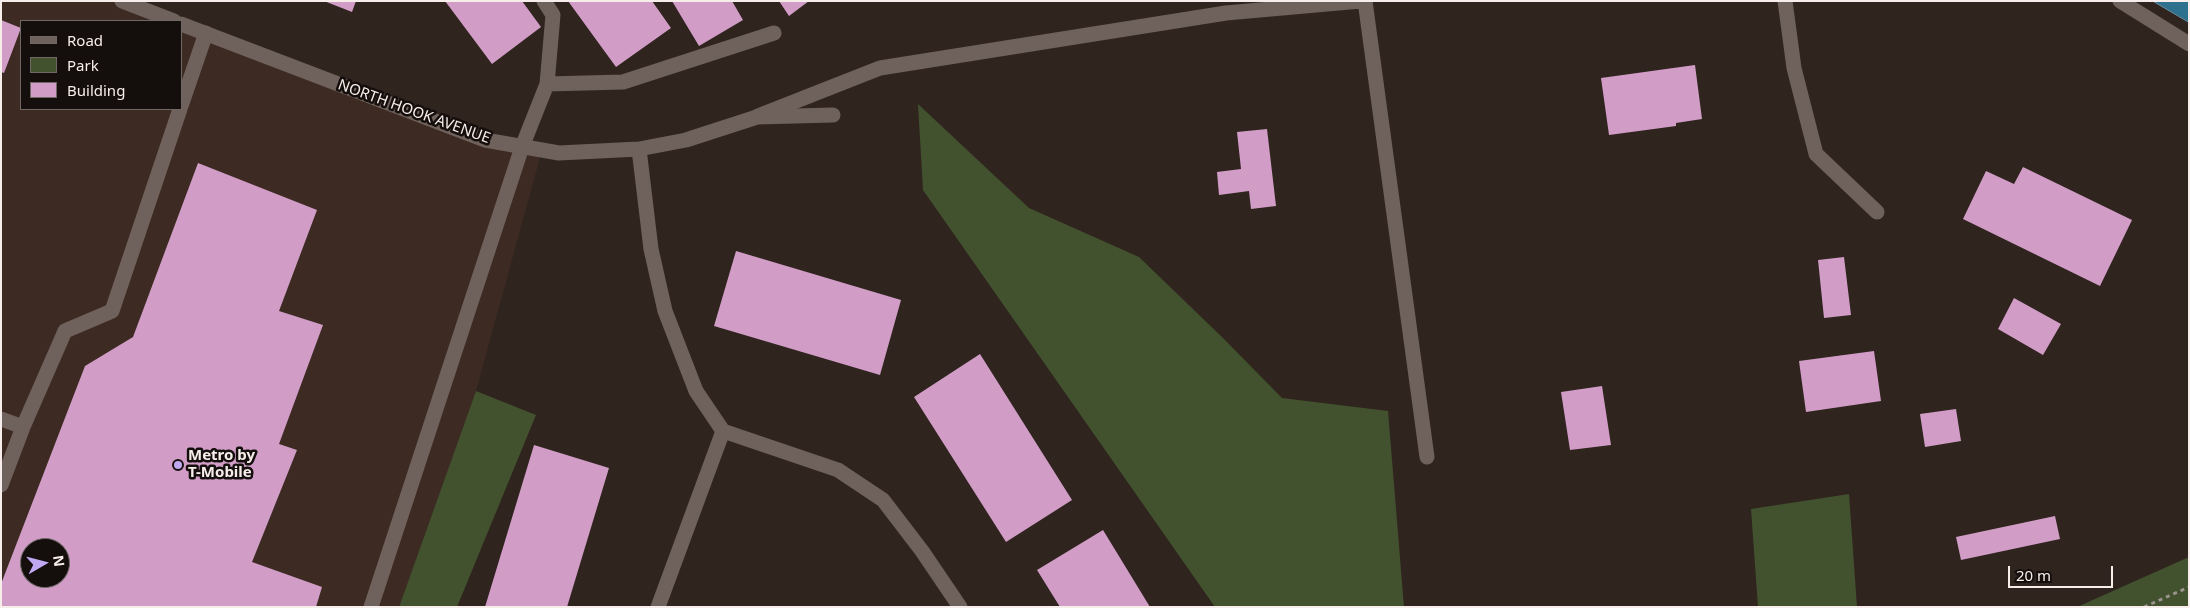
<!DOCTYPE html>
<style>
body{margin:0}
#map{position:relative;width:2190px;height:608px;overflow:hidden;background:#30241f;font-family:"Noto Sans",sans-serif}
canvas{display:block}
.frame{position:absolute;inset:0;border:2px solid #f7eeeb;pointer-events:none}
.legend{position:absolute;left:20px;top:20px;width:162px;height:90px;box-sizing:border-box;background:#140e0c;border:1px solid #6f6865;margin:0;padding:6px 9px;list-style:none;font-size:15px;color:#f7eeeb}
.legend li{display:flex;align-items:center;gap:10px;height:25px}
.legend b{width:25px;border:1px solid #6f6865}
.north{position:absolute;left:20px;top:538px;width:50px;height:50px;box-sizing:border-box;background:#140e0c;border:1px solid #6f6865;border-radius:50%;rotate:82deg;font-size:14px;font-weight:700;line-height:20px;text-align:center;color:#f7eeeb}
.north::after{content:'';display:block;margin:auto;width:18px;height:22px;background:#c0a8f3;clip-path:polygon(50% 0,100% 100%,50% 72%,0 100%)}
.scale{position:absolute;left:2008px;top:566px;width:105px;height:22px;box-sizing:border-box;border:2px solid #f7eeeb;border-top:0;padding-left:6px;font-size:15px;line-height:18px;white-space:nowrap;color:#f7eeeb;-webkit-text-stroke:4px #140e0c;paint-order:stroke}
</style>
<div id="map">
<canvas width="2190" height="608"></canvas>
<div class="frame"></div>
<ul class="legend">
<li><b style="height:6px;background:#6f615b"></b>Road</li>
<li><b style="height:14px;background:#42512e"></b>Park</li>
<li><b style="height:14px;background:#d19dc7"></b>Building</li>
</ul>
<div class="north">N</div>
<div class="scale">20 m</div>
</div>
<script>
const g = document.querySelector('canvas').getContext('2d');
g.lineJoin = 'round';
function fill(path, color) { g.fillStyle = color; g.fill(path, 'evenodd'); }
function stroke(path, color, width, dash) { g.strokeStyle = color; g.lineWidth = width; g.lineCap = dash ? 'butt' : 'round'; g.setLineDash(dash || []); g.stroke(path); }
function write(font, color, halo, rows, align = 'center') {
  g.font = font + ' "Noto Sans",sans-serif'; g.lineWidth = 5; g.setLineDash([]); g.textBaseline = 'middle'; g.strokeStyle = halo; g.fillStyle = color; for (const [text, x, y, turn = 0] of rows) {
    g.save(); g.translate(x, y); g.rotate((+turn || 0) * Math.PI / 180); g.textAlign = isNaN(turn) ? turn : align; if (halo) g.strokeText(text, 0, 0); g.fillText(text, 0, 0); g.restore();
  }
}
fill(new Path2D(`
 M1,1H122L174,21H21V109H181V24L485,140L542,150L476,391L399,607H1ZM30,548H60V578H30Z`), '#3d2b23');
fill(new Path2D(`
 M918,104L1029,208L1139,257L1223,338L1282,398L1388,411L1404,607H1215L923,190Z
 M476,391L536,415L457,607H399Z
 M1849,494L1857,607H1758L1751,509Z
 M2189,557V607H2077Z`), '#42512e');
const water = new Path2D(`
 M2153,1H2189V22Z`);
fill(water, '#2e718f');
stroke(water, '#6a96ab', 1);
fill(new Path2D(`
 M324,1H356L352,12Z
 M445,1H522L541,27L492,64Z
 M568,1H652L671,28L616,67Z
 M672,1H732L743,20L699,46Z
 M779,1H809L789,16Z
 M1,20L21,28L4,73L1,72Z
 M1695,65L1702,119L1676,123V126L1609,135L1601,78Z
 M1267,129L1276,206L1251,209L1249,191L1219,195L1217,172L1241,169L1237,132Z
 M198,163L317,210L279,311L323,325L279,444L297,450L252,562L322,587L316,607H1V584L85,366L133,337ZM30,548H60V578H30Z
 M2023,167L2132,220L2100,286L1963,219L1986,171L2014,184Z
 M736,251L901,300L880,375L714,326Z
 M1844,257L1851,315L1824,318L1818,260Z
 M2014,298L2061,324L2043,355L1998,329Z
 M1874,351L1881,401L1806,412L1799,361Z
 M980,354L1072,500L1006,542L914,397Z
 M1602,386L1611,445L1570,450L1561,392Z
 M1956,409L1961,441L1925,447L1920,414Z
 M534,445L609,468L567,607H485Z
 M2055,516L2060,539L1961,560L1956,537Z
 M1103,530L1150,607H1060L1037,570Z`), '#d19dc7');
stroke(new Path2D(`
 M2144,607L2189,587`), '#9c928e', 3, [4, 4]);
stroke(new Path2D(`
 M544,1L553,15L547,84
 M1365,1L1427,457
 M1785,1L1794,68L1816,154L1877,212
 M2120,1L2189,44
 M181,106L206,33
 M758,116L880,68L1226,13L1361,1
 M1,419L23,427
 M1,485L23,427L65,331L112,311L180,109
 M371,607L522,147L547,84L623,82L774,33`), '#6f615b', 15);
stroke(new Path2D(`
 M122,1L174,21
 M181,24L485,140L559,153L639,149L686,140L757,117L833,115
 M639,149L651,249L665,311L696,391L723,431
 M658,607L723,431L838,470L883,500L922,551L960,607`), '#6f615b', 15);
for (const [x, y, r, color] of [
 [178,465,5,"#c0a8f3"]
]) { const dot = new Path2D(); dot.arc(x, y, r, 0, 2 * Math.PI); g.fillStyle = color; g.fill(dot); stroke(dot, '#140e0c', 2); }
write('15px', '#f7eeeb', '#140e0c', [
 ["NORTH HOOK AVENUE",414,112,20]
]);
write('bold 15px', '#f7eeeb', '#140e0c', [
 ["Metro by",188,456],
 ["T-Mobile",188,473]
], 'left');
</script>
